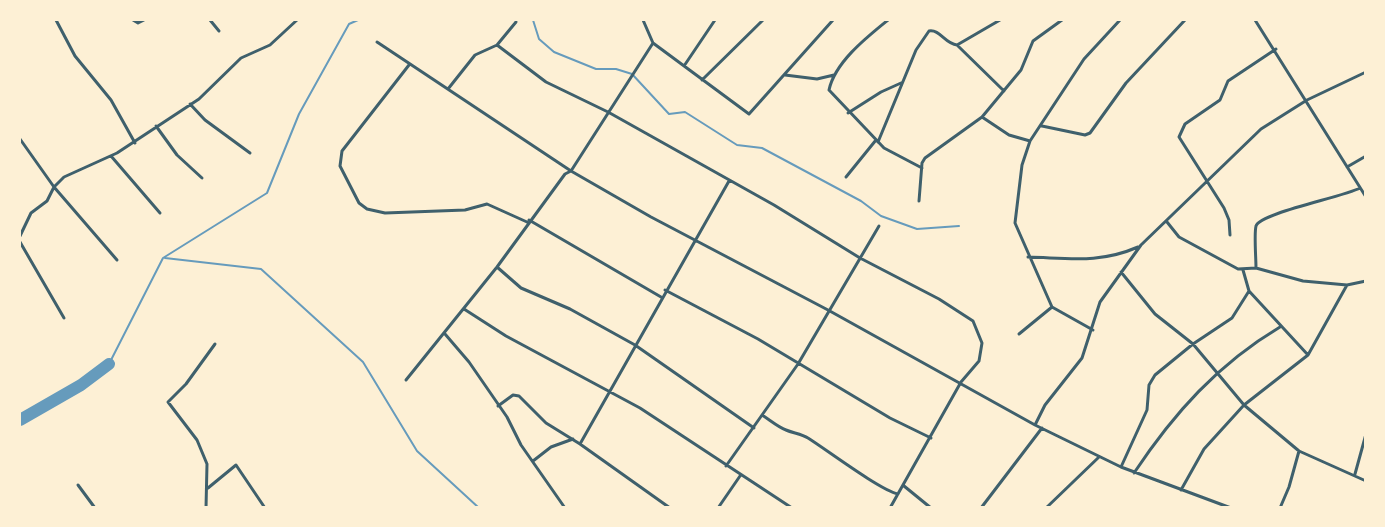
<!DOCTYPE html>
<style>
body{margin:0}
#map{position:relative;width:1385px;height:527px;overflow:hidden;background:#fdf0d5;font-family:"Roboto Condensed",sans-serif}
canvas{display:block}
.frame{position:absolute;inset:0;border:21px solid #fdf0d5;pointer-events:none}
</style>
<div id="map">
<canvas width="1385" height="527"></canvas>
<div class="frame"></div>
</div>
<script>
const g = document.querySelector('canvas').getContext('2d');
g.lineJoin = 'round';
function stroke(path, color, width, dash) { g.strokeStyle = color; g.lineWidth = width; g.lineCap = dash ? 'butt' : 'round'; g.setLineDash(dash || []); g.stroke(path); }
stroke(new Path2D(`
 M533,20L539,39L554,52L596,69H616L632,74L669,114L685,112L737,145L762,148L861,201L881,216L917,229L959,226
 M165,258L261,269L363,362L417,451L479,508
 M109,364L163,258L267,193L299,114L349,24L358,20`), '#669bbc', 2);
stroke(new Path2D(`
 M20,420L81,385L109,364`), '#669bbc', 12);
stroke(new Path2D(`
 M56,20L75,56L111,100L135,143
 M133,20L138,23L144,20
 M210,20L219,31
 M643,20L653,43L571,171L651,217L828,310L1035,425L1121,467L1231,508
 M888,20C867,37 835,62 829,90L884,148L922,168
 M1255,20L1366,197
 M377,42L571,171L565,174L497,267L406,380
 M653,43L749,114L833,20
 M497,45L546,82L608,112L774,205L860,258L939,299L973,321L982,343L979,361L961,382L890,508
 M957,45L1000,20
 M409,65L342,151L340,166L359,203L367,209L385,213L465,210L487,204L527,222
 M684,66L715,20
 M785,75L817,79L834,75
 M702,80L763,20
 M448,89L475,55L497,45L516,22
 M190,104L205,120L250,153
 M848,113L881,92L901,83
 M982,117L1009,135L1030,141
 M156,126L177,155L202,178
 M1042,126L1085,135L1090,133L1126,83L1185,20
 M20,139L54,187L117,260
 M878,142L916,50L929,31C940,29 945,44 957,45L1004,91
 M111,156L160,213
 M1347,167L1366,156
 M846,177L876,140
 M919,201L922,163L925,158L982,117L1021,70L1033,41L1062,20
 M529,220L661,297
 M1167,222L1179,237L1238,269L1256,268L1303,281L1347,285L1366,281
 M1230,235L1229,220L1224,208L1179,137L1185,124L1220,100L1228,81L1276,49
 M20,236L31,213L47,201L54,187L64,177L117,153L199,99L241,58L270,45L297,20
 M20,242L64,318
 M1028,257C1068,258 1099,264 1138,247
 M497,267L521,288L570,309L635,345L754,428
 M1256,268C1256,258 1254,234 1256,226C1260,213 1343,197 1360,188
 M1243,270L1249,291L1308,355
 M1121,272L1155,314L1193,344L1244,405L1299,451L1366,481
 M665,290L758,339L890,418L931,438
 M464,309L506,336L640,408L792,508
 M1093,330L1052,307L1015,223L1022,165L1030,141L1084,59L1120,20
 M445,334L469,362L507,417L521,445L565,508
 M1019,334L1052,307
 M498,406L513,395L519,396L546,423L580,444L670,508
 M762,415C770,420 778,427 786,430C793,433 802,434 808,438C827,450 880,490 898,494
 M1035,425L1045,405L1082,358L1100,302L1141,245L1261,129L1307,100L1366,72
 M580,444L729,181
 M533,461L551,447L573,439
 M726,466L798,364L879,226
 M1121,467L1147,410L1149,385L1155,375L1193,344L1232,318L1249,291
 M1134,473C1174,413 1218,364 1280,327
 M1355,474L1366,434
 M78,485L95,508
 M904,486L931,508
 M208,488L236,465L265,508
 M1181,490L1204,449L1244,405L1308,355L1347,285
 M206,508L207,464L197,440L168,402L186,384L215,344
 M718,508L740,476
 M981,508L1042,428
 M1046,508L1099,457
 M1280,508L1289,487L1299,451`), '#3f606c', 3);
</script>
